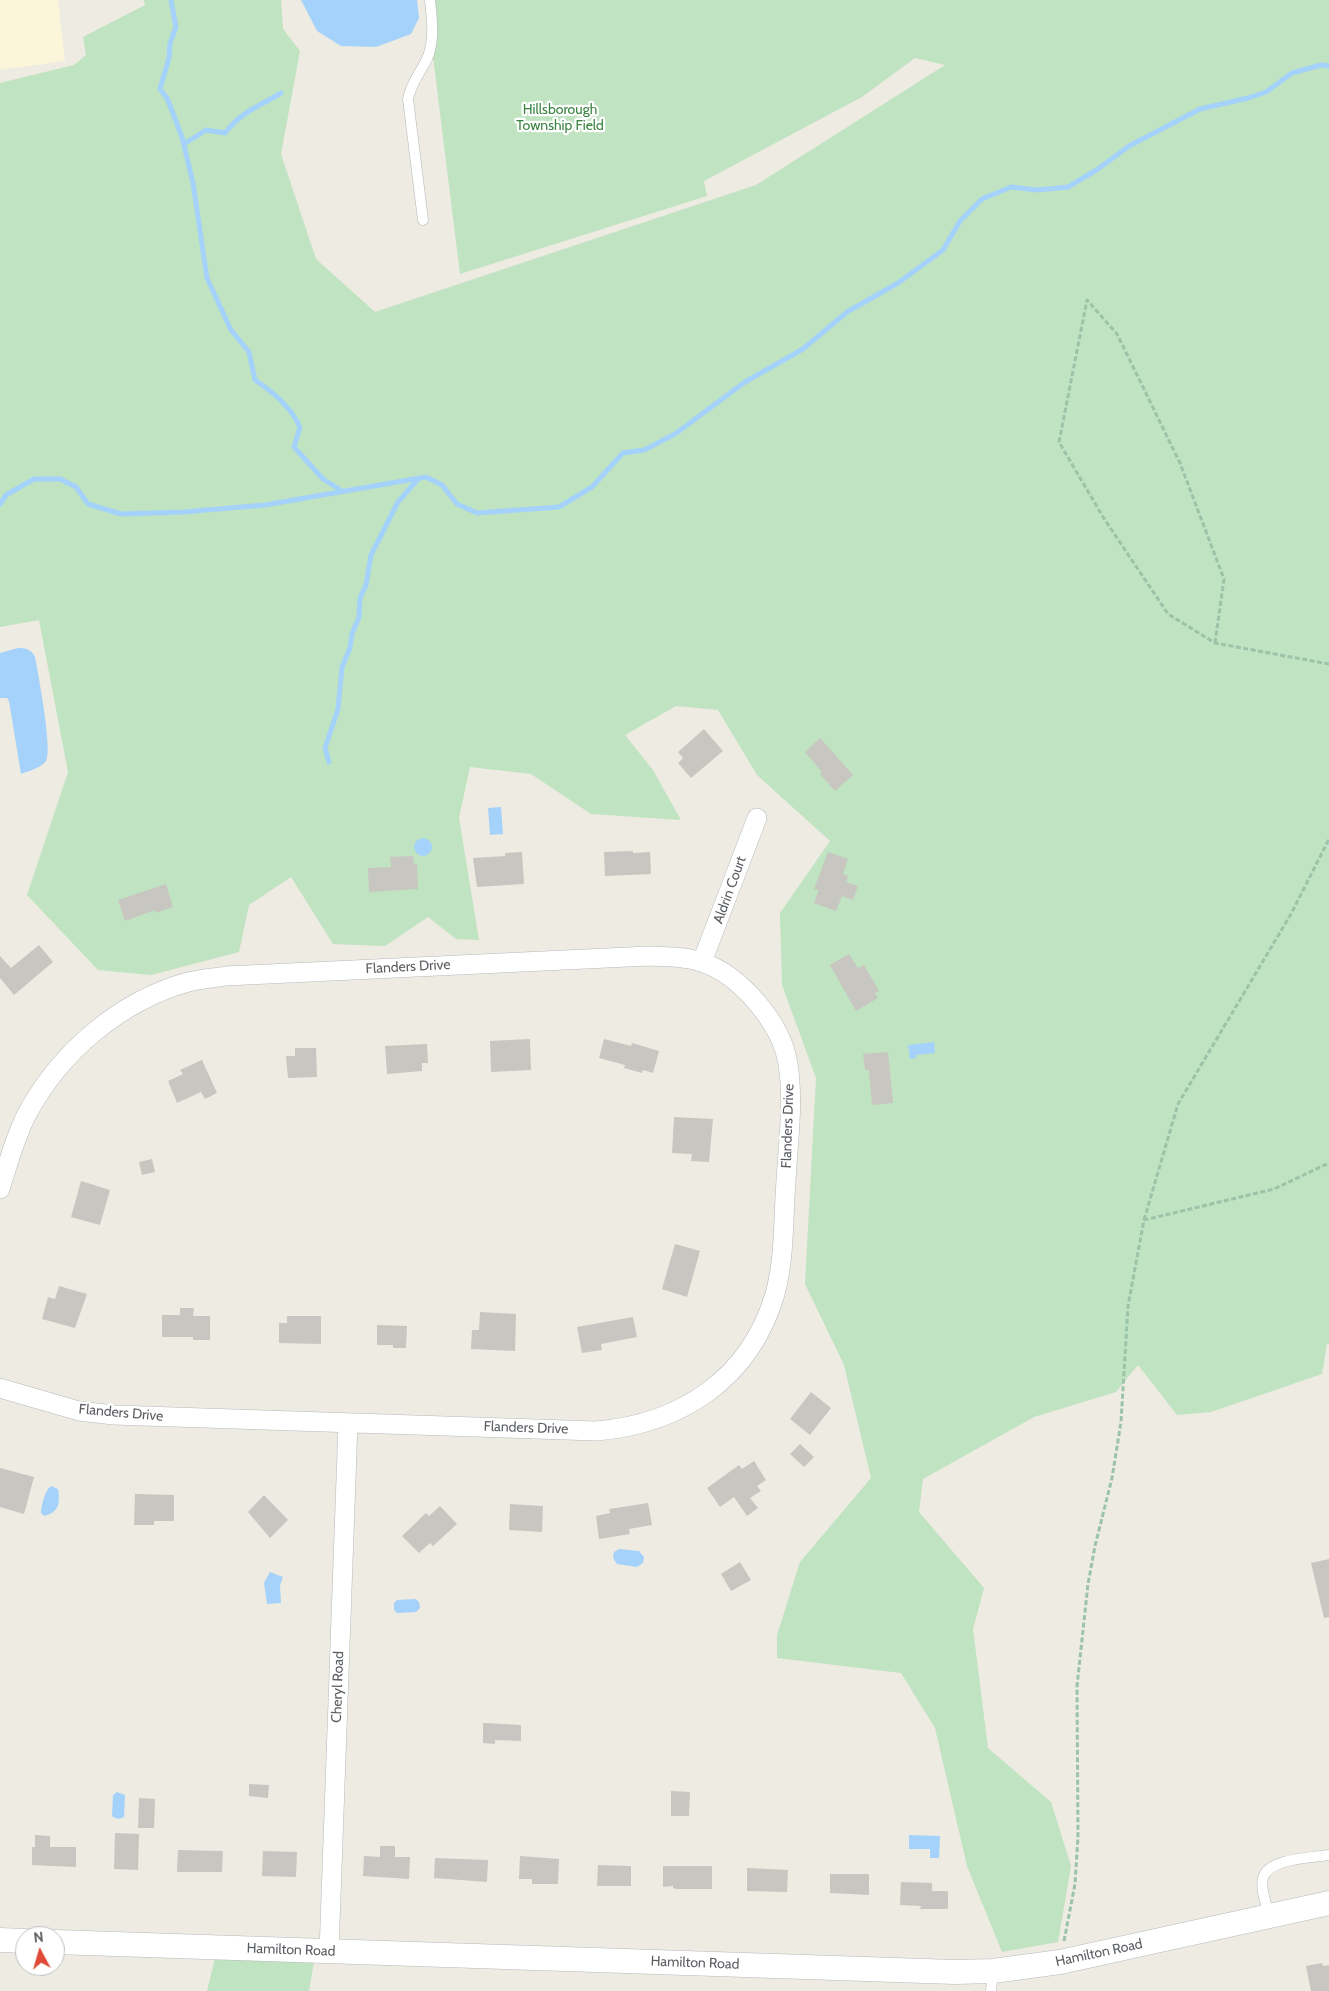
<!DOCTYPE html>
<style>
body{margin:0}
#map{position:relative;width:1329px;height:1991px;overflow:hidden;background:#edebe2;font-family:Cabin,sans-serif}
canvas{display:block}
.north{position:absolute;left:15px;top:1926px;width:50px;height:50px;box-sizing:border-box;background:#fff;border:1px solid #bdbfc0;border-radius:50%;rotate:354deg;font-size:14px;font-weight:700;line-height:20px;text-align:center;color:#5b5e62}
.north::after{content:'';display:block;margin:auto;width:18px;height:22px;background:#de4a37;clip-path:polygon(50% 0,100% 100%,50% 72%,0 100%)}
</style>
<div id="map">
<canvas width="1329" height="1991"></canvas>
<div class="north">N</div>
</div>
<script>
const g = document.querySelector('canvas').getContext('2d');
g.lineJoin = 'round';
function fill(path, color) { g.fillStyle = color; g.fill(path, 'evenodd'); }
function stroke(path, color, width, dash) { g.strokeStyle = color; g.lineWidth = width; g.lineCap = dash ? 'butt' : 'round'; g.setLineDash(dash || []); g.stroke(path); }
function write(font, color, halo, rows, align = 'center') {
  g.font = font + ' Cabin,sans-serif'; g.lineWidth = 4.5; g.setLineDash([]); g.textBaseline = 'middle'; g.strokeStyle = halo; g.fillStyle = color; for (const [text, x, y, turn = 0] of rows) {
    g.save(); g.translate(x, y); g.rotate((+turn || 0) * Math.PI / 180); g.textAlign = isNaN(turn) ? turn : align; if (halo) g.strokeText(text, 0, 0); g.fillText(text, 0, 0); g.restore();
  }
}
fill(new Path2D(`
 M0,0H58L65,61L0,70Z`), '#fbf5d9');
fill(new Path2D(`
 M144,0H281L283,29L300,51L281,154L316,259L375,312L756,185L945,65L915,58L862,97L704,181L707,196L460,274L426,0H1329V1345L1327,1344L1322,1374L1211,1412L1177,1415L1138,1365L1116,1392L1034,1417L923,1479L919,1512L984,1588L973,1629L988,1748L1051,1802L1071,1866L1058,1942L1002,1952L967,1866L935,1728L901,1673L777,1658V1635L800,1562L871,1478L844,1365L805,1284L816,1078L782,985L780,913L830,841L757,775L718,710L676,706L625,735L653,770L681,820L591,814L531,774L470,767L459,818L479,940L456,939L428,917L385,946L333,944L291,877L249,905L239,952L151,975L98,970L27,895L68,772L39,620L0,627V83L74,65L86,55L83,37L145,5Z
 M215,1958L314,1962L309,1991H207Z`), '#c0e3c1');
fill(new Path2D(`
 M301,0H417L419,18L411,34L376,47L341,46L317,31Z
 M18,648C26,648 31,649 35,657C38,673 53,751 46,761C41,768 28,771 21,774L9,701L7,698H0V653Z
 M501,807L503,834L490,835L488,808Z
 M414 847a9 9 0 1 1 18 0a9 9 0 1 1-18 0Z
 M934,1042L935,1053L916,1055V1058L910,1059L908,1045Z
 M51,1486L58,1489C60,1502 60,1512 44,1516L41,1513C41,1506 45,1490 51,1486Z
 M619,1549L639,1551L644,1557L643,1563L637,1567L617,1564L613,1558L614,1552Z
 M270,1572L283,1577L280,1585L281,1603L267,1604L264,1583Z
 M416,1599L419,1602L420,1608L416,1612L397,1613L394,1610V1603L397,1600Z
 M117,1792L125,1795L124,1817C119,1820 116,1819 112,1816L113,1795Z
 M909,1835L940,1836L939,1858H930V1849H909Z`), '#a5d2fa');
stroke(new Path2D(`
 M171,0L176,27L170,43L169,58L160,89L167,98L182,137L193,183L207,278L231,330L249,352L255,380C274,393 290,406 300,427L294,447L323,479L342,491
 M184,144L206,130L225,133C242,111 258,107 281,93
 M0,504L6,495L34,479H60L76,487L88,504L121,514L183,512L265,505L426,477L442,485L457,504L477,513L559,507L592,487L623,453L644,450L675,434L745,382L803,349L847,312L898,283L943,250L960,221L982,199L1011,187L1037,190L1068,187L1098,169L1129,146L1200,109L1248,98L1266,92L1292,73L1321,65L1329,66
 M329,762L325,748L338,709L342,667L350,648L352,634L359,617L360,598L366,585L371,555L398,502L418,479`), '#a5d2fa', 5);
fill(new Path2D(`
 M704,729L723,751L691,778L678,763L683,758L678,752Z
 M820,738L853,775L835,791L820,774L822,772L805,752Z
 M633,851V853L650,852L651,874L605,876L604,852Z
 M522,852L524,884L477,887L473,858L505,856V853Z
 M828,852L848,859L843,874L848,876L846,882L858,886L853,900L842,896L836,911L814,903L819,890L814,889Z
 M413,856L414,864H417L418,889L369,892L368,868L391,867L390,857Z
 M166,884L173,907L156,913L155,910L125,921L118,900Z
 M39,945L53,962L14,995L0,978V956L11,968Z
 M849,954L858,968L864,965L879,991L875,993L878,998L856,1011L830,965Z
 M530,1039L531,1070L491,1072L490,1041Z
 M604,1039L631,1046L632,1043L659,1051L653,1073L643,1070L642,1073L624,1068L625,1065L599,1058Z
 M427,1044L428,1063H422V1071L387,1074L385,1046Z
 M295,1048H316L317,1077L288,1078L286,1056H295Z
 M888,1052L893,1103L872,1105L869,1070H865L863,1054Z
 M202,1060L217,1093L205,1099L201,1092L177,1103L168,1081L183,1074L180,1070Z
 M674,1117L713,1119L709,1162L691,1161L692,1154L672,1153Z
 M152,1159L155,1172L142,1175L139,1162Z
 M81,1181L110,1190L100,1225L71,1217Z
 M675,1244L700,1251L687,1297L662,1289Z
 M59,1286L87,1294L75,1328L42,1319L48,1297L55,1299Z
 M180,1308H194L193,1316H210V1340H193V1337H162V1315H180Z
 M480,1312L516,1314L515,1351L471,1349L472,1330H479Z
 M287,1316H321V1344L279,1343V1323H287Z
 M633,1317L637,1337L601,1344L602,1350L582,1353L577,1327Z
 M377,1325L407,1326L406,1348H393V1345H377Z
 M811,1392L831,1408L810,1435L790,1419Z
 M800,1444L814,1457L804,1467L790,1454Z
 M754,1461L766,1480L757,1486L761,1491L750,1498L758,1508L747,1516L734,1497L720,1507L707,1488L739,1465L742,1469Z
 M0,1468L34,1477L24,1514L0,1507Z
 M135,1494L174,1495V1521H154V1525H134Z
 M264,1495L288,1520L270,1538L248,1512Z
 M648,1503L652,1525L629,1529L630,1534L599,1539L596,1516L610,1513L609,1509Z
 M510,1504L543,1506L542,1532L509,1530Z
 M440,1506L457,1524L433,1546L430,1543L419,1553L402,1536L426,1513L429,1516Z
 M1329,1559V1617L1324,1618L1311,1563Z
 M740,1562L751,1580L731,1591L721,1574Z
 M483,1723L521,1725V1741L495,1740V1744L483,1743Z
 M249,1784L269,1785L268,1798L249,1796Z
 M671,1791L690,1792L689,1816H671Z
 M139,1798L155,1799L154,1828H138Z
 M115,1833L139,1834L138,1870L114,1869Z
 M35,1835L50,1836V1847H76V1867L32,1865V1847H35Z
 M380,1846H395V1857H410L409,1879L363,1876L364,1856L380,1857Z
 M178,1850L223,1851L222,1872H177Z
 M263,1851L297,1852L296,1877L262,1876Z
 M520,1856L559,1859L558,1884H532V1879H519Z
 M435,1858L488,1860L487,1882L434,1878Z
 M598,1865L631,1866V1886H597Z
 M663,1866H712V1889H677L673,1888V1886L663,1887Z
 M747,1868L788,1870L787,1892L747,1891Z
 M830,1874H869V1895L830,1893Z
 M901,1882L932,1883V1891H948V1909H920L921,1906L900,1905Z
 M1322,1963L1323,1966L1329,1965V1991H1311L1306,1966Z`), '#c8c6c0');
const service = new Path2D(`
 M423,220L408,99C411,83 420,73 427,59C435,40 432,20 430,0
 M1269,1916C1267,1906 1260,1889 1263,1878C1268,1858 1312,1858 1329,1855
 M991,1991L993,1971`);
const minor = new Path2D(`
 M702,962L757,818
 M0,1189C8,1164 15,1137 27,1114C60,1052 120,1001 188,982C201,979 214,978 226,976L649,956C666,957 685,956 701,962C740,974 782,1024 788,1064C794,1103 788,1143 786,1181C783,1218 785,1258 775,1294C750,1379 681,1424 596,1431L114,1415L79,1411L0,1388
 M329,1952L348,1423`);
const tertiary = new Path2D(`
 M0,1940L25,1941
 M55,1942L955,1972L993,1971L1060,1962L1329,1903`);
stroke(service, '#b5b8bc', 11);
stroke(minor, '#b5b8bc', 20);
stroke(tertiary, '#b5b8bc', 25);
stroke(new Path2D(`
 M1215,643L1224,579L1180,463L1117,334L1087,300L1059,442L1103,517L1168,614L1215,643L1329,664
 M1144,1220L1178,1104L1291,914L1329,839
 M1064,1941L1075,1884L1078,1836L1077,1686L1088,1584L1095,1546L1112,1478L1121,1422L1128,1306L1144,1220L1274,1189L1329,1163`), '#9ac3a7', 3, [5, 2.5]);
stroke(service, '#fff', 10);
stroke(minor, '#fff', 19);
stroke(tertiary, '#fff', 24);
write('14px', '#3a8240', '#fff', [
 ["Hillsborough",560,110],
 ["Township Field",560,126]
]);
write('14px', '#5b5e62', '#fff', [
 ["Aldrin Court",730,890,-70],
 ["Flanders Drive",408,967,-3],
 ["Flanders Drive",788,1126,-88],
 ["Flanders Drive",121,1413,5],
 ["Flanders Drive",526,1428,2],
 ["Cheryl Road",338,1687,-88],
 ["Hamilton Road",291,1950,2],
 ["Hamilton Road",1099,1953,-12],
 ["Hamilton Road",695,1963,2]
]);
</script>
